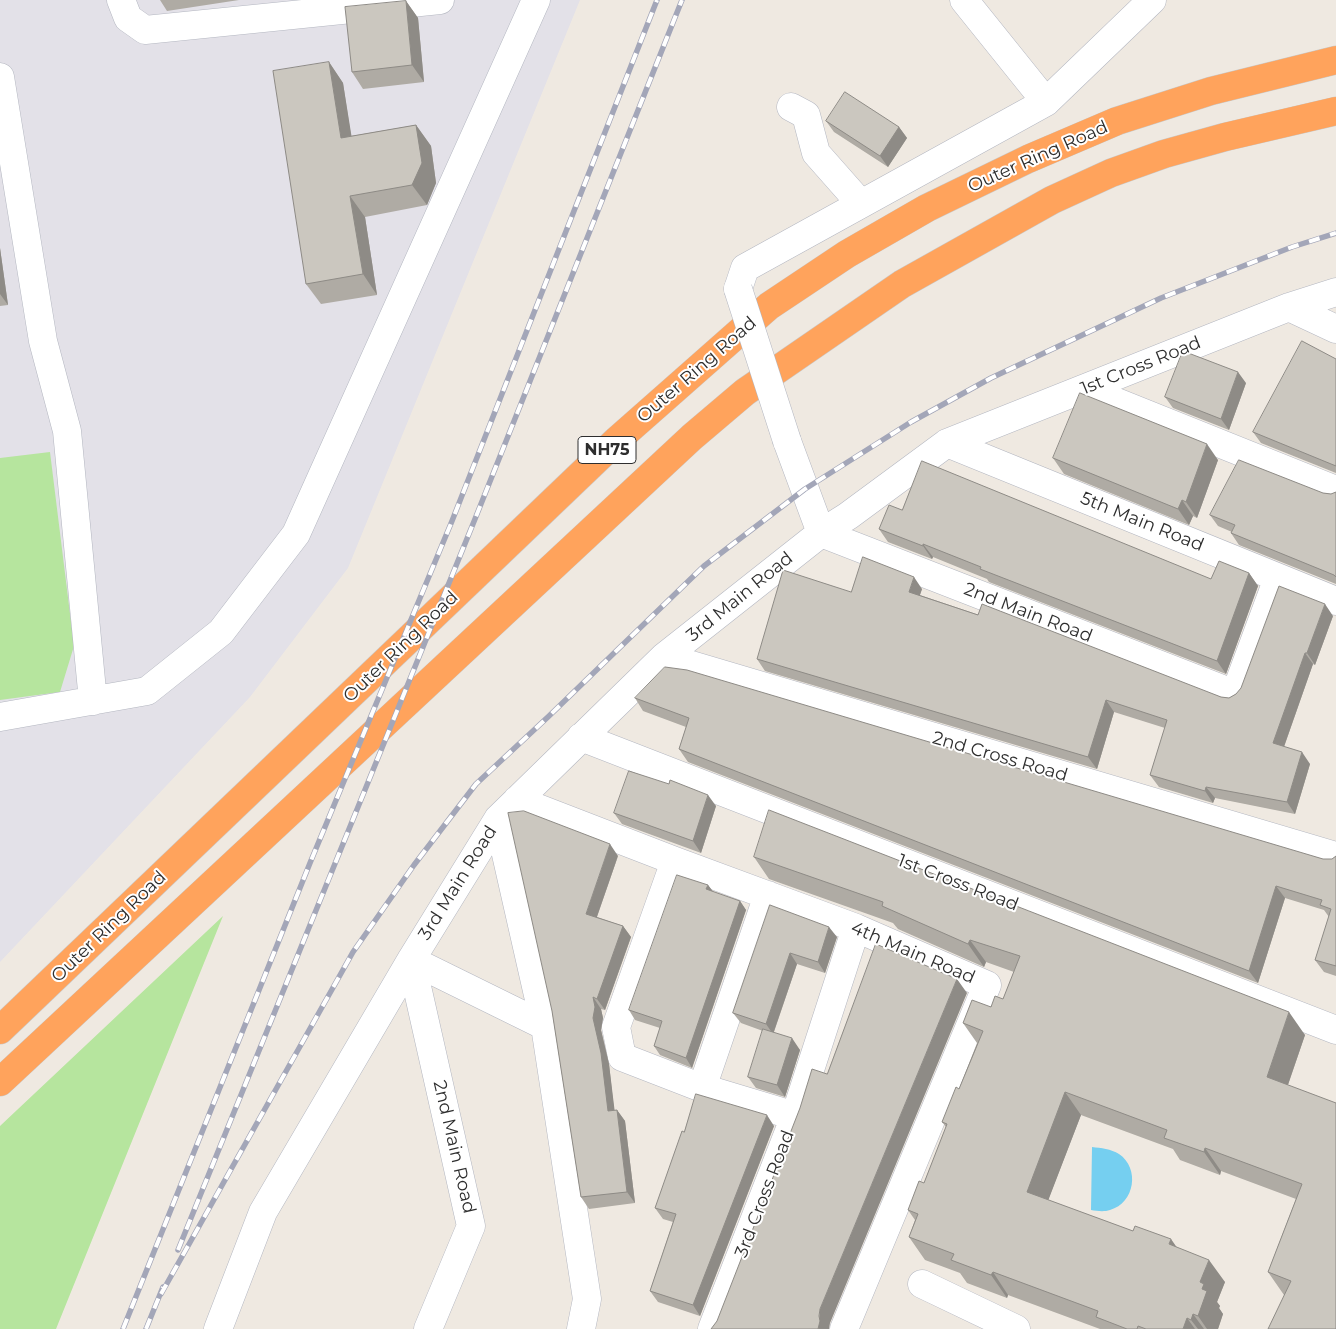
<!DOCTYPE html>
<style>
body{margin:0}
canvas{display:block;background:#efe9e1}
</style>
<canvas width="1336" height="1329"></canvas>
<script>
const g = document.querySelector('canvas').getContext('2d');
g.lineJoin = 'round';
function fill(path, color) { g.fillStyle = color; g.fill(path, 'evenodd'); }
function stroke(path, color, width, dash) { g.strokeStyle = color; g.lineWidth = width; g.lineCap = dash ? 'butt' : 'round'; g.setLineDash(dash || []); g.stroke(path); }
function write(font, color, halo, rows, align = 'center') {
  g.font = font + ' Montserrat,sans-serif'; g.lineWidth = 4; g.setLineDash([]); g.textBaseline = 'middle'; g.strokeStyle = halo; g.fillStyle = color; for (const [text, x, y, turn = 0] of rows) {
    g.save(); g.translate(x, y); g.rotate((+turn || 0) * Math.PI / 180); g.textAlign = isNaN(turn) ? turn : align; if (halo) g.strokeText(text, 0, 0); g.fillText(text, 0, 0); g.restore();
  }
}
fill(new Path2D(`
 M0,0H580L348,568L250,697L0,962Z`), '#e3e1e8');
fill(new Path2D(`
 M50,452L74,646L60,692L0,700V458Z
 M223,916L56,1329H0V1126Z`), '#b6e59e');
fill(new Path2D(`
 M1092,1147C1101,1148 1111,1149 1119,1154C1140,1168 1135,1203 1110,1210C1104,1212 1097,1211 1091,1210Z`), '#75cff0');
const minor = new Path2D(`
 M121,0L128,18L145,30L440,0
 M964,0L1046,102
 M0,77L43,341L67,431L93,701
 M791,107L806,115L816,153L861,204
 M738,289L745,268L1046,102L1152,0
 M1289,307L1336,329
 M1084,389L1336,490
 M787,441L821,533
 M947,443L1336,601
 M821,533L1235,694L1278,578
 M664,657L1336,856
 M0,717L147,691L221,632L296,534L536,0
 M581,737L1336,1030
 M517,800L675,861L856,928L987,985L844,1329
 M498,819L545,1026L587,1299L581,1329
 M675,861L616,1027L622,1057L702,1088L795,1116L712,1329
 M411,960L471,1226L428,1329
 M411,960L545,1026
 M702,1088L768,895
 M795,1116L856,928
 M922,1284L1016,1329
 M218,1329L263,1212L411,960L498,819L664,657L821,533L848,516L947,443L1289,307L1336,292`);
const highway = new Path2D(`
 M0,1030L616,441L769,306L847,254L927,208L1028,159L1117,121L1211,91L1336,60
 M0,1082L692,437L745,392L902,284L1052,200L1111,173L1164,154L1225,137L1336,111`);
stroke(minor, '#b4b7c1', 29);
stroke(highway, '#c9c9c9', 29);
stroke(minor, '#fff', 28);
stroke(highway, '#ffa35c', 28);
const rail = new Path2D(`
 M178,1250L475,519L682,0
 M161,1294L353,952L414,865L476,784L549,716L704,566L805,489L911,422L991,378L1161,298L1292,247L1336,233
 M123,1329L310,863L452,521L657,0
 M146,1329L163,1287`);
stroke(rail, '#a3a6b8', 5.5);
stroke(rail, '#fff', 4, [11]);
const minorBridge = new Path2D(`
 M738,289L787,441`);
stroke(minorBridge, '#b4b7c1', 29, []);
stroke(minorBridge, '#fff', 28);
fill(new Path2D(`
 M160,0H239L167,11Z
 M406,1L418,18L424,82L363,89L352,72Z
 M329,62L343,83L351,136L416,125L431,146L436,183L427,205L365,217L377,295L321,304L306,284Z
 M826,121L899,127L907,138L888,167L834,132Z
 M0,248L8,305L0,306Z
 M1336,359V473L1261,443L1253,432Z
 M1246,383L1229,430L1173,408L1165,397Z
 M1053,458L1218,460L1197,518L1193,516L1189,525L1064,474Z
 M1336,492V584L1239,545L1231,533L1232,532L1218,526L1210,515L1323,493L1331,494Z
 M902,510L1211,579L1249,573L1258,586L1226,674L989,582L987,579L933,557L932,559L888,542L879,529Z
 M922,589L920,595L1221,697L1229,698L1236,694L1333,616L1315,665L1313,664L1284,747L1310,764L1295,814L1215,798L1213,803L1159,787L1150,775L1165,728L1114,712L1097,769L765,671L757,659L851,592Z
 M635,698L1323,859H1332L1336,856V976L1324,972L1315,960L1329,917L1324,910L1285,898L1258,983L688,762L679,749L686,727L643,711Z
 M669,784L716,806L701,853L622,824L614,813Z
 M618,856L597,917L623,926L631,937L605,1010L601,1009L603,1018L601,1030L609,1064L614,1110H617L625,1121L635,1203L589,1209L581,1197L552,1011Z
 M754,857L1305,1035L1288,1085L1336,1329L1284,1295L1268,1272L1296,1199L1221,1171L1220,1175L1180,1160L1173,1149L1081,1115L1048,1200L1176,1247L1225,1282L1217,1302L1220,1306L1219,1308L1223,1314L1218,1329H1100L1008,1295L1007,1298L967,1283L960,1273L925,1260L909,1237L915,1220L908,1210L924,1183L946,1127L942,1122L959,1089L977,1043L963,1023L1003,999L1014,972L986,962L984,967L898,929L893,923L769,879Z
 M708,885L713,892L740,901L746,910L692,1068L660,1055L654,1046L660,1028L635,1020L629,1010Z
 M770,905L837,937L825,973L797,964L774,1032L800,1050L785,1097L756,1088L748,1077L763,1031L741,1023L733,1013Z
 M774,1126L700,1316L658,1302L650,1291L673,1222L663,1219L655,1208L684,1132Z`), '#afaba4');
fill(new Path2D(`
 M406,1L418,18L424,82L412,65Z
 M329,62L343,83L355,158L341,138Z
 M416,125L431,146L436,183L427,205L412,185Z
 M899,127L907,138L888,167L880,156Z
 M350,196L365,217L377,295L363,274Z
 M0,248L8,305L0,294Z
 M1238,372L1246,383L1229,430L1221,419Z
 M1207,444L1218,460L1197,518L1186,502Z
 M1182,500L1193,516L1189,525L1178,509Z
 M923,544L933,557L932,559L923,546Z
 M1249,573L1258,586L1226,674L1217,661Z
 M914,577L922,589L917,603L909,592Z
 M1325,604L1333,616L1315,665L1307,653Z
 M1305,653L1313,664L1281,755L1273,743Z
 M1106,700L1114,712L1097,769L1088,757Z
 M1302,752L1310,764L1295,814L1287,802Z
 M1206,787L1215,798L1213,803L1205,791Z
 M708,795L716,806L701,853L693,841Z
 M610,844L618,856L594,925L586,914Z
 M708,885L715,894L706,889Z
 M1276,886L1285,898L1258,983L1249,971Z
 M740,901L746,910L692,1068L686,1058Z
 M623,926L631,937L605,1010L597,999Z
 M829,927L837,937L825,973L818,962Z
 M970,940L986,962L984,967L968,944Z
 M790,953L797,964L773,1034L766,1024Z
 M957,979L967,993L830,1323L829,1329H818L820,1309Z
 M593,997L601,1009L603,1018L601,1030L609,1064L616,1122L608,1111L593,1018Z
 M1289,1012L1305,1035L1283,1099L1267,1077Z
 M792,1038L800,1050L785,1097L777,1085Z
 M1065,1092L1081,1115L1043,1214L1027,1192Z
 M617,1110L625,1121L635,1203L627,1192Z
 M767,1115L774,1126L700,1316L693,1305Z
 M1205,1148L1221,1171L1220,1175L1204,1152Z
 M1171,1239L1187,1262L1169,1244Z
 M1209,1260L1225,1282L1217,1302L1220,1306L1219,1308L1223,1314L1218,1329H1207L1198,1316L1200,1282Z
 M993,1272L1008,1295L1007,1298L991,1275Z
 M1193,1314L1204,1329H1198L1191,1320Z
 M1187,1318L1195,1329H1183Z`), '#8e8b86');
const building = new Path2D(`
 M406,1L412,65L352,72L345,7Z
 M329,62L341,138L416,125L422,163L412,185L350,196L363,274L306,284L273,71Z
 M845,92L899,127L880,156L826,121Z
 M1302,341L1336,359V466L1253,432Z
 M1183,351L1238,372L1221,419L1165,397Z
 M1080,393L1207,444L1186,502L1182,500L1178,509L1053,458Z
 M1239,460L1323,493L1331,494L1336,492V577L1334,575L1231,533L1235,525L1210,515Z
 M922,461L1211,579L1219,561L1249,573L1217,661L980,569L981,567L923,544V546L879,529L889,505L902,510Z
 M863,557L914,577L909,592L978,615L982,604L1221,697L1229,698L1236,694L1241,688L1279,586L1325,604L1307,653H1305L1273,743L1302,752L1287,802L1206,787L1205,791L1150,775L1167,720L1106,700L1088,757L757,659L783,570L851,592Z
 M665,667L687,670L1323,859H1332L1336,856V966L1315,960L1331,909L1320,905L1322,900L1276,886L1249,971L679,749L689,718L635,698Z
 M629,771L669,784L670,780L708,795L693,841L614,813Z
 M769,810L1289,1012L1267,1077L1336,1103V1329H1268L1291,1281L1268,1272L1302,1184L1205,1148L1204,1152L1164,1138L1167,1130L1065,1092L1027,1192L1133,1231L1135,1226L1171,1239L1169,1244L1209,1260L1200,1282L1204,1284L1202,1289L1207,1291L1198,1316L1193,1314L1191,1320L1187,1318L1183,1329H1146L1138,1326L1137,1329H1127L1096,1317L1098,1311L993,1272L991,1275L951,1260L954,1254L909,1237L918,1214L908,1210L919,1181L924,1183L947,1124L942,1122L956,1087L959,1089L983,1031L963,1023L972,1000L991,1007L995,996L1003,999L1020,956L970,940L968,944L882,906L883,902L754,857Z
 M524,811L610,844L586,914L623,926L597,999L593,997L595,1007L593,1018L601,1053L608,1111L617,1110L627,1192L581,1197L552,1011L508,813Z
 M677,875L708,885L706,889L740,901L686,1058L654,1046L662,1021L629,1010Z
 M770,905L829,927L818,962L790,953L766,1024L733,1013Z
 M876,944L957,979L820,1309L819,1316L820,1321L818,1329H711L717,1321L800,1108L812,1069L827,1074Z
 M763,1029L792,1038L777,1085L748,1077Z
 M696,1094L767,1115L693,1305L650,1291L676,1214L655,1208L682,1131L684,1132Z`);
fill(building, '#cbc7bf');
stroke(building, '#8e8b86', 1);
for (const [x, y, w] of [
 [607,450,58]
]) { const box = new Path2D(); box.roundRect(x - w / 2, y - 13.5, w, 27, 4); g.fillStyle = '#fff'; g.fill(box); stroke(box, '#2e2e2e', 1); }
write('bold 16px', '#2e2e2e', null, [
 ["NH75",607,450]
]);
write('18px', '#2e2e2e', '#fff', [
 ["Outer Ring Road",1038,157,-24],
 ["1st Cross Road",1141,366,-22],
 ["Outer Ring Road",697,370,-41],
 ["5th Main Road",1142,522,22],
 ["3rd Main Road",740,597,-39],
 ["2nd Main Road",1028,613,21],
 ["Outer Ring Road",401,647,-44],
 ["2nd Cross Road",1000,757,16],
 ["3rd Main Road",458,883,-58],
 ["1st Cross Road",958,883,21],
 ["Outer Ring Road",109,927,-44],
 ["4th Main Road",913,953,23],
 ["2nd Main Road",454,1147,77],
 ["3rd Cross Road",765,1194,-69]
]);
</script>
